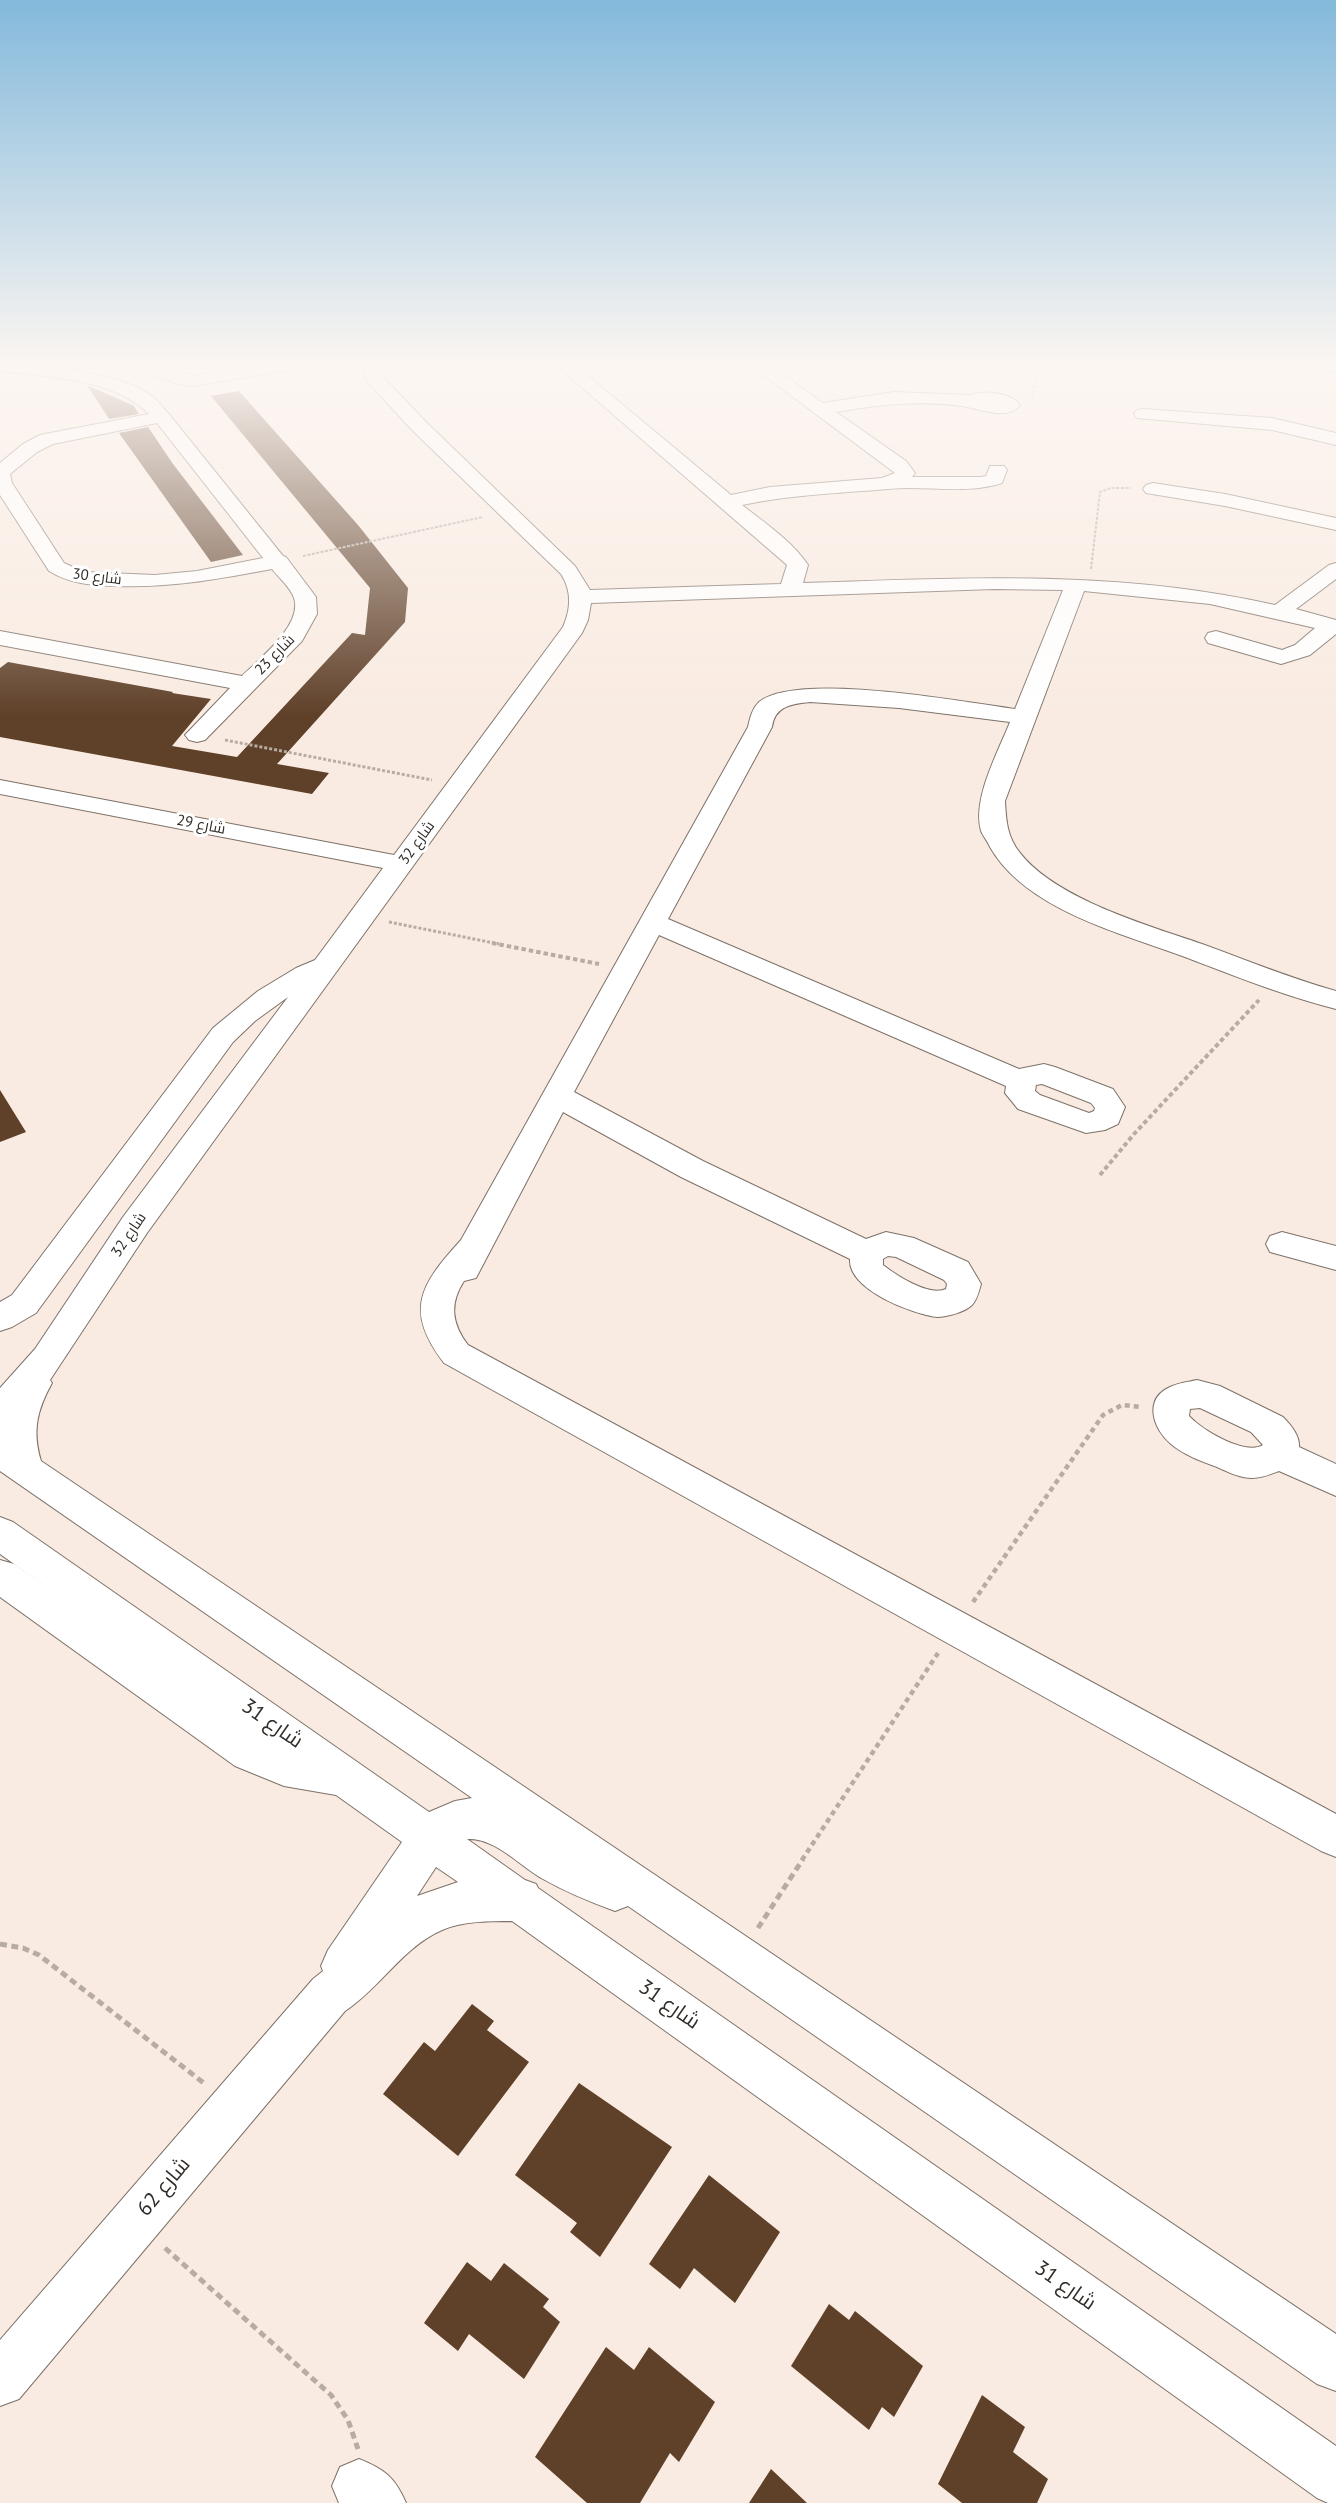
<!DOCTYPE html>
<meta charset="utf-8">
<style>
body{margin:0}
canvas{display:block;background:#f9ebe1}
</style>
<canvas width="1336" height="2503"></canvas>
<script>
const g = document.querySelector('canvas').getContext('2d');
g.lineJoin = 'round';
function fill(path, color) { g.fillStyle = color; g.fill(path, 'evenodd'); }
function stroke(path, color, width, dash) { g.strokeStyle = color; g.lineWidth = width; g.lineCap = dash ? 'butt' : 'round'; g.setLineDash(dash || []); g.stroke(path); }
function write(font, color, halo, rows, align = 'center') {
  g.font = font + ' "PT Sans",Cairo,sans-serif'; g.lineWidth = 6; g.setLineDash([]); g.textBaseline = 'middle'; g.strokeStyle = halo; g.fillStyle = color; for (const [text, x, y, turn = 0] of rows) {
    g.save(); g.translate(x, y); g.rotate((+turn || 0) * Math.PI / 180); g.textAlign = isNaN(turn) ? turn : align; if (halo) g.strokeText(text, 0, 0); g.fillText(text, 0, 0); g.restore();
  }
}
fill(new Path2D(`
 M87,385L134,406L139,414L109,419Z
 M239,391L358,525L408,588L405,622L277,764L329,773L312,794L0,737V668L8,662L173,692L172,693L211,699L172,746L237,757L352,633L365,635L370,588L211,396Z
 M148,427L173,464L243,555L211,562L119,433Z
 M0,1090L26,1132L0,1142Z
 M472,2004L494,2021L487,2030L529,2062L458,2156L383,2094L424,2042L435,2051Z
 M579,2083L672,2147L600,2257L570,2232L577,2223L515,2175Z
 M709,2175L780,2232L735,2303L694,2268L680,2289L649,2264Z
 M467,2262L491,2281L504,2263L549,2299L543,2307L560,2322L524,2379L469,2334L458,2351L424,2323Z
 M829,2304L849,2320L855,2311L923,2366L894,2417L882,2407L869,2430L791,2366Z
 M606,2347L634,2370L649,2347L715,2402L679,2462L670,2453L640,2503H587L535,2457Z
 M982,2395L1025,2427L1013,2452L1048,2479L1037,2503H962L938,2484Z
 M771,2469L807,2503H749Z`), '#5f4029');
const minor = new Path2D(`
 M0,365C44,365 111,370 149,394C156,398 162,407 168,413L283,556L286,557L316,597L317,614L302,641L205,740L197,742L189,740L185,735L230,688L0,645V631L242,676C259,659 303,625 294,598C291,588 278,577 272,569C218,579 171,588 115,586C91,585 70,584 49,571L0,495V463L23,444L40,435L149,414C112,377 49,378 0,371ZM157,423L263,558L197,571L155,575L84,572L64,563L12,483L10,474L37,452L53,444Z
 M135,365H160L194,376L255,365H297L289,370L194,386L178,384L137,369Z
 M360,365H378L382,376L425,421L575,566L590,590L781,584L787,565L556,365H575L731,495L770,487L882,478L895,473L750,365H770L823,403L894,392L970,395C985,390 1010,392 1020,405C1008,422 978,408 962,406C919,400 879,405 836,412L906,461L915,473L912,477H981L986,476L990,466H1004L1007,470L1002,483C965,495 926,485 888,489C840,493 790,495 742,505C765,523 792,541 808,565L803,583C963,578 1117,569 1275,605L1329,565L1336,563V579L1296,609L1336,620V634L1310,655L1281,664L1208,643L1205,638L1208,633L1216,631L1282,650L1295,645L1315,628L1210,604L1084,591L1005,801C1006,820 1007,837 1020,853C1056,899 1147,925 1202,944C1246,960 1290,978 1336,991V1009C1284,996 1235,976 1185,957C1121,933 1026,910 990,847C988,842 983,836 981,831C972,799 998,752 1010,722L899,708L810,702C791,704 775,706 772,727L668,919L1019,1069L1044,1064L1055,1067L1113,1089L1125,1107L1118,1124L1105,1130L1086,1133L1018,1109L1005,1093L1006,1086L659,935L574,1092L703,1161L866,1239L886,1232L914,1238L968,1262L981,1284C979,1291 977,1300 972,1305C965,1312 947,1317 937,1317C913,1314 848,1290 850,1259L681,1177L563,1112L476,1278L464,1281C449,1304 452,1324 468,1345L1336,1814V1857L1321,1851L444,1363C404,1310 420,1285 461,1240L748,727C750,718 752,709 759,702C797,671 964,702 1015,709L1063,590L994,589L591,603L588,620L582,633L147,1233L50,1380L52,1383C37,1410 32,1431 41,1461L1336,2334V2391L1317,2384L628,1906L615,1911C590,1902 566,1892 543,1879C520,1866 494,1837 467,1839L525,1880L536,1884L538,1888L1336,2446V2503H1328L1317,2498L512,1921C489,1921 463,1921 442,1930C403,1947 380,1988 345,2011L19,2399L0,2406V2340L313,1979L323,1971L321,1966L328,1950L402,1842L336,1795L284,1786L235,1766L0,1597V1560L14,1564L58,1595L0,1554V1517L13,1522L429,1812L455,1801L472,1798L0,1471V1388L35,1349L123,1217L288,997L255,1021L233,1042L36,1313L12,1327L0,1331V1302L12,1295L213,1028L258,991L296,968L315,960L383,868L0,794V780L394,855L563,627C571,609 572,591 561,574L411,429L368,382ZM1042,1084L1091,1103L1095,1108L1094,1111L1089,1113L1040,1095L1035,1091L1036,1085ZM888,1256L896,1257L944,1280L947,1284L946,1289C929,1297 896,1275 883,1265V1259ZM436,1867L458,1882L417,1896Z
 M1321,365H1336V372L1323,369Z
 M1143,409L1272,418L1336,433V445L1272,430L1137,418L1134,414L1137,410Z
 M1153,483L1225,494L1336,518V530L1225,506L1146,493L1143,489L1146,485Z
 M1282,1232L1336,1246V1270L1270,1252L1266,1244L1270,1236Z
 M1197,1380L1220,1386L1283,1417C1291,1425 1300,1436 1299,1447L1336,1464V1496L1279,1471C1271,1474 1262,1478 1252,1478C1240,1478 1228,1472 1217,1467C1201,1461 1184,1455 1171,1444C1153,1429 1143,1399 1170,1387C1178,1383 1188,1382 1197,1380ZM1200,1408L1251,1432L1263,1445C1245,1456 1202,1430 1189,1416L1190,1409Z
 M359,2459C384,2469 395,2477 406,2503H339L332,2486L340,2467Z`);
stroke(minor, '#7d7168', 2);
stroke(new Path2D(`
 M307,371L338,365
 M1032,397L1039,365
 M303,556L483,517
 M1091,569L1100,492L1111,488H1131`), '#b7aca4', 2, [3, 1.5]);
stroke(new Path2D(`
 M225,740L432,780
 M389,922L499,944`), '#b7aca4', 3, [3, 2]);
stroke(new Path2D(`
 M492,943L599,964
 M1100,1175L1134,1134L1259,1000`), '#b7aca4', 4, [4.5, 3]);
stroke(new Path2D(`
 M973,1602L1103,1415L1122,1405L1140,1407
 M802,1860L938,1653`), '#b7aca4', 4.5, [5, 4]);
stroke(new Path2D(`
 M758,1928L803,1859
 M0,1944L23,1948L39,1955L205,2084
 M165,2248L331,2395L348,2420L358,2449`), '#b7aca4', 5, [7, 4.5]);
fill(minor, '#fff');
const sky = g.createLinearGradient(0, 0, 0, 716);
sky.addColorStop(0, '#83b9db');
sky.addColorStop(0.51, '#fcf6f2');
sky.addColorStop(1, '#fcf6f200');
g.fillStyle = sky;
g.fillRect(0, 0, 1336, 716);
write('15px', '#312c28', '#fff', [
 ["شارع 30",97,577,7],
 ["شارع 23",275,655,-46],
 ["شارع 29",201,825,11],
 ["شارع 32",417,843,-54],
 ["شارع 32",129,1235,-56]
]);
write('21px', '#312c28', '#fff', [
 ["شارع 31",272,1724,35],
 ["شارع 31",669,2005,35],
 ["شارع 62",164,2187,-50],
 ["شارع 31",1065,2286,35]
]);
</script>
